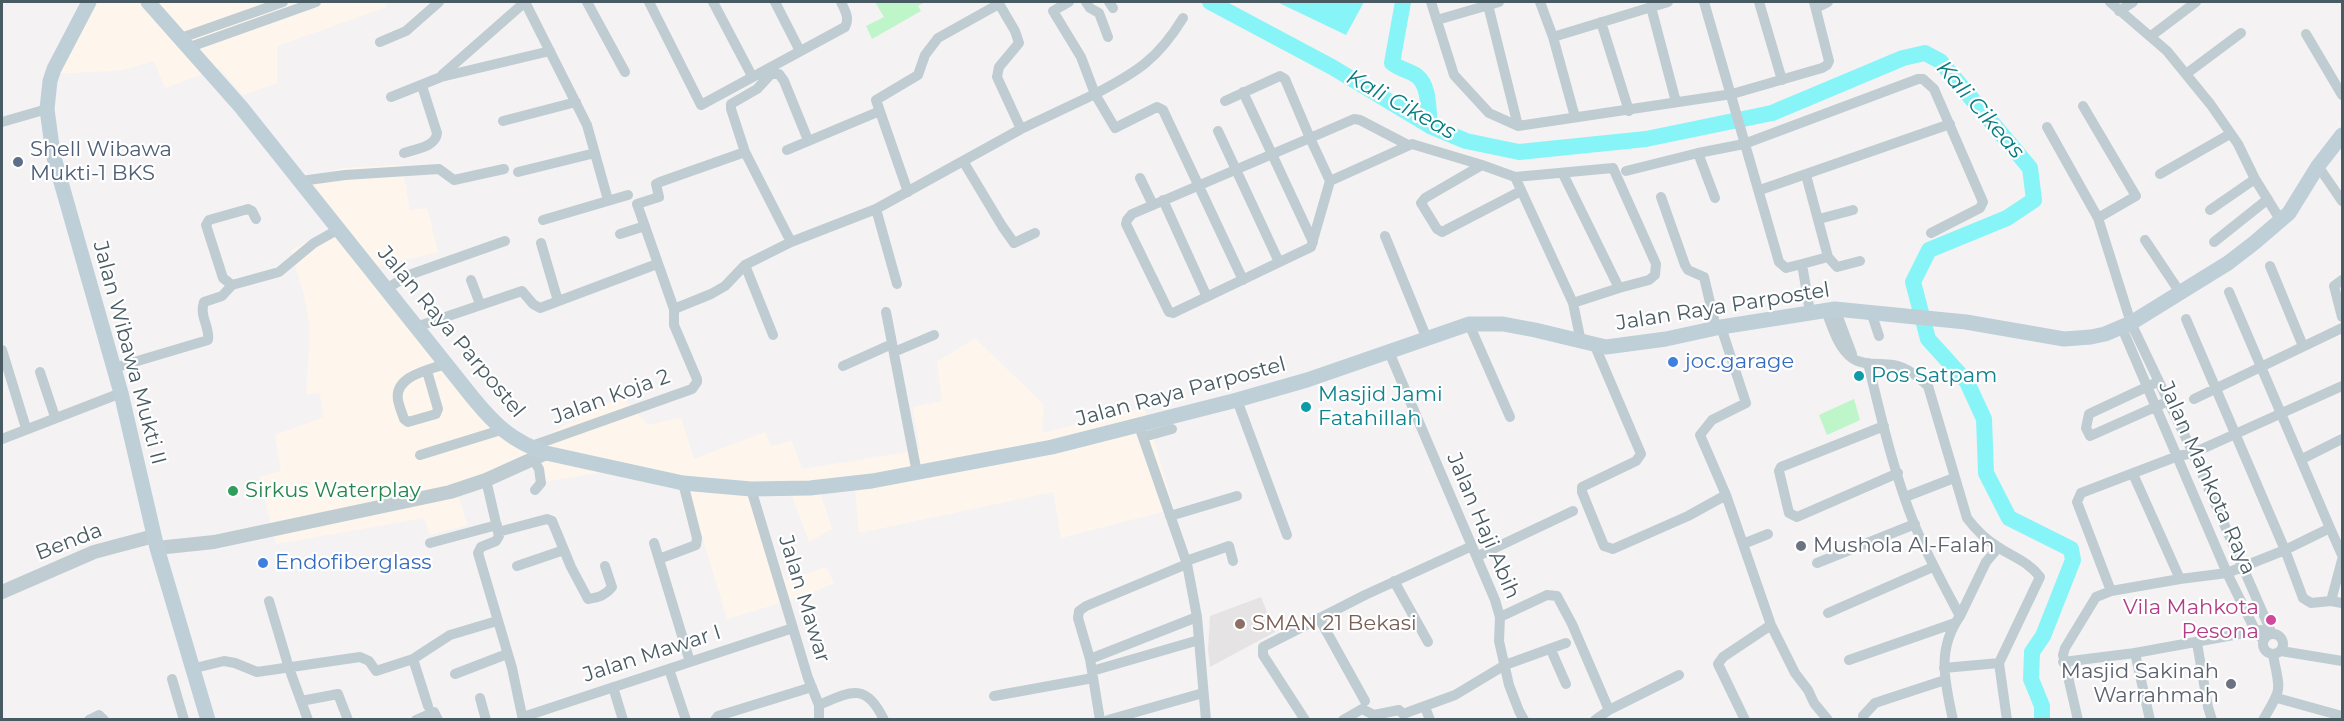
<!DOCTYPE html>
<style>
body{margin:0}
#map{position:relative;width:2344px;height:721px;overflow:hidden;background:#f5f2f3;font-family:Montserrat,sans-serif}
canvas{display:block}
.frame{position:absolute;inset:0;border:3px solid #485b63;pointer-events:none}
</style>
<div id="map">
<canvas width="2344" height="721"></canvas>
<div class="frame"></div>
</div>
<script>
const g = document.querySelector('canvas').getContext('2d');
g.lineJoin = 'round';
function fill(path, color) { g.fillStyle = color; g.fill(path, 'evenodd'); }
function stroke(path, color, width, dash) { g.strokeStyle = color; g.lineWidth = width; g.lineCap = dash ? 'butt' : 'round'; g.setLineDash(dash || []); g.stroke(path); }
function write(font, color, halo, rows, align = 'center') {
  g.font = font + ' Montserrat,sans-serif'; g.lineWidth = 4.5; g.setLineDash([]); g.textBaseline = 'middle'; g.strokeStyle = halo; g.fillStyle = color; for (const [text, x, y, turn = 0] of rows) {
    g.save(); g.translate(x, y); g.rotate((+turn || 0) * Math.PI / 180); g.textAlign = isNaN(turn) ? turn : align; if (halo) g.strokeText(text, 0, 0); g.fillText(text, 0, 0); g.restore();
  }
}
fill(new Path2D(`
 M95,2H385L387,7L277,46V83L243,95L219,68L165,88L154,61L123,70L55,74Z
 M402,165L410,210L427,208L438,252L371,268L524,447L621,396L648,425L681,418L694,459L765,432L771,446L792,441L802,469L920,450L913,407L942,401L937,362L975,338L1044,405L1042,433L1144,407L1174,509L1061,538L1053,492L859,533L855,487L820,492L832,529L809,542L788,485L752,487L786,581L826,567L834,583L804,596L727,619L687,485L609,471L543,482L530,459L457,490L467,525L430,535L424,518L276,544L259,477L281,471L275,435L324,417L320,393L306,394L310,329L305,299L291,250L340,225L303,180L342,168Z`), '#fef6ed');
fill(new Path2D(`
 M1261,597L1275,632L1210,667L1208,650L1210,616Z`), '#e6e3e5');
fill(new Path2D(`
 M875,2H925L918,6L921,11L872,39L866,26L884,17Z
 M1854,399L1860,420L1827,435L1819,415Z`), '#bef5c9');
fill(new Path2D(`
 M1277,2H1364L1346,35Z`), '#87f5f7');
stroke(new Path2D(`
 M1210,2L1332,67L1430,126L1466,141L1519,152L1646,139L1772,113L1903,58L1925,53L1940,61L2030,168L2034,200L2007,218L1929,250L1913,282L1928,339L1967,382L1984,419L1986,473L2009,518L2071,549L2073,560L2043,636L2032,652L2031,679L2042,706V720
 M1403,2L1392,63C1401,70 1411,71 1417,76C1430,86 1428,111 1430,126`), '#87f5f7', 16);
stroke(new Path2D(`
 M525,2L587,125L608,200
 M587,2L625,72
 M649,2L701,105L845,27C850,18 845,11 841,2
 M713,2L752,76
 M775,2L800,51
 M998,2L1015,31L1019,43L999,67L997,77L1021,129
 M1069,2L1053,11L1081,57L1095,94C1137,72 1158,59 1183,18
 M1086,2L1090,8L1099,13L1108,37
 M1109,2L1113,8
 M1431,2L1454,75L1489,113L1518,126L1732,94L1822,68L1827,65L1829,61L1814,2
 M1540,2L1553,37L1575,117
 M1704,2L1779,262L1786,268L1802,264
 M1759,2L1782,80
 M2110,2L2167,51L2211,105L2238,144L2255,179L2281,221
 M1488,5L1518,126
 M1651,7L1676,102
 M1816,8L1828,2
 M2119,11L2133,2
 M1437,20L1499,2
 M1601,22L1629,111
 M2306,34L2342,95
 M2151,36L2196,2
 M1553,37L1668,2
 M181,38L283,2
 M380,42L406,31L439,2
 M190,47L316,2
 M2186,74L2241,33
 M442,75L525,2
 M1243,92L1313,242
 M391,97L441,77L550,51
 M1225,101L1280,76L1285,79L1310,138L1132,214L1127,220L1126,224L1169,312L1173,313L1311,247L1330,181L1412,144L1482,165L1515,177L1573,303L1581,342
 M2083,106L2136,196L2098,218L2131,323L2193,453L2272,634
 M503,121L576,102
 M2,122L47,109
 M2047,127L2098,218
 M1218,131L1279,262
 M787,150L880,111
 M404,153C415,149 436,147 437,133L422,86
 M1698,153L1744,144L1918,79H1923L1934,89L1983,202L1980,208L1931,233
 M963,161L1002,226L1014,243L1035,233
 M1482,165L1425,198L1421,203L1437,229L1442,232L1521,191
 M2318,166L2342,201
 M1626,171L1698,153L1715,198
 M518,172L595,153
 M1563,174L1619,288L1573,303
 M2160,174L2230,134
 M1806,175L1828,257L1802,264L1810,312
 M1515,177L1613,168L1656,264L1655,275L1649,280L1619,288
 M1140,178L1153,205
 M301,181L345,175L439,169L454,180L504,169
 M1330,181L1310,138L1354,119L1360,120L1408,145
 M1760,190L1950,124
 M908,192L876,100L918,75L925,55L938,38L999,4
 M1661,197L1685,265L1688,270L1704,277L1716,328
 M1163,200L1207,297
 M876,209L897,284
 M2210,210L2255,179
 M1819,219L1853,210
 M543,220L628,195
 M620,234L645,226
 M1385,236L1427,339
 M2145,240L2181,294
 M791,242L745,152L731,109V104L757,89L771,74H779L784,81L808,140
 M2214,242L2268,199
 M541,243L558,301
 M1828,257L1837,267L1860,261
 M745,265L773,335
 M2270,266L2303,346
 M471,280L480,304
 M2342,280L2334,286L2342,317
 M232,285L223,278L206,225L209,220L248,209L252,211L256,219
 M386,289L409,275L505,241
 M2229,292L2330,528
 M674,309L711,294L725,286L745,265L791,242L876,209L1021,129L1095,94L1115,128L1157,107L1163,110L1243,280
 M1825,309C1832,325 1837,347 1852,358C1863,366 1880,363 1893,365C1908,368 1917,376 1928,386L1967,518C1976,530 1985,539 1998,547C2013,557 2029,562 2040,577L1999,663L2007,720
 M1835,309L1852,354
 M886,312L917,473
 M1871,312L1879,336
 M2186,319L2285,550L2303,598L2311,603L2331,601L2342,603
 M1469,324L1510,417
 M416,327L522,291L533,304L540,308L657,264
 M1721,327L1746,403L1712,420L1700,435L1726,495L1771,625L1795,673L1808,690L1814,703L1828,720
 M2122,328L2227,573L2256,632L2263,640
 M1595,346L1641,454L1636,461L1582,487V492L1604,546L1613,549L1688,516L1726,495
 M2,350L26,428
 M894,352L934,335
 M1389,352L1495,600L1500,617L1499,641L1509,685L1519,711L1524,720
 M1868,363C1881,417 1894,474 1915,526C1928,557 1944,586 1960,616C1936,650 1945,682 1953,720
 M843,366L892,344
 M114,368L208,340C210,327 199,316 204,302L222,296L232,285L279,272L314,243L339,229
 M427,371L438,409L436,414L408,422L404,419C402,413 399,406 398,400C394,376 429,370 445,364
 M40,372L55,417
 M2153,384L2089,414L2086,428L2090,436L2162,404
 M2194,399L2342,328
 M1237,400L1287,535
 M1139,426L1187,564L1197,617L1206,720
 M1884,426L1781,467L1779,471L1789,513L1797,517L1898,473
 M1143,437L1172,429
 M2,439L121,393
 M529,447L692,389L697,382V379L674,325V309L637,204L659,197L656,184L660,182L745,152
 M420,455L501,430
 M533,459L539,469L541,483L535,490
 M2302,459L2342,439
 M2133,474L2180,579
 M486,480L499,536L496,541L481,547L478,553L512,668L523,720
 M751,489L808,678L819,705V720
 M1905,497L1954,478
 M1170,516L1237,496
 M498,532L547,519L552,521L571,567L588,599C599,598 606,595 612,587L605,566
 M430,543L497,525
 M654,543L690,662
 M1743,544L1768,534
 M1478,556L1573,511
 M659,559L696,545L697,538L683,483
 M1186,561L1229,546L1233,561
 M1817,563L1915,524
 M517,566L564,550
 M1394,581L1428,642
 M2111,591L2077,502L2081,493L2178,456L2193,453L2342,386
 M269,601L289,668L308,720
 M2331,601L2342,560
 M1828,613L1933,567
 M1960,616L1986,562L1998,548
 M1500,617L1547,595L1557,596L1572,624L1609,710L1595,720
 M1319,618L1365,701
 M2263 644a10 10 0 1 1 20 0a10 10 0 1 1-20 0Z
 M2197,643L2208,707L2212,720
 M1551,650L1566,684
 M2281,651L2342,661
 M2135,653L2150,720
 M413,659L428,706
 M1090,659L1078,618L1079,611L1086,606L1187,564
 M1849,660L1955,623
 M2063,662L2135,653L2261,630
 M195,668L224,661L235,663L257,672L360,657L369,661L376,671L413,659L450,635L497,621
 M1944,668L1999,663
 M669,669L686,720
 M1092,671L1199,640
 M455,674L507,654
 M172,679L184,720
 M613,687L623,720
 M994,696L1093,678
 M480,698L486,720
 M2277,698L2342,716L2340,720
 M301,701L338,694L348,720
 M819,705C851,691 866,682 884,720
 M1425,707L1430,720
 M1609,710L1679,675
 M1863,716L1875,703L1945,680
 M523,717L793,628
 M89,720L99,715L104,720
 M416,720L434,712L438,720
 M715,720L718,716L812,687
 M1100,720L1090,659L1197,617
 M1108,720L1203,693
 M1305,720L1263,655V647L1365,595L1472,546
 M1343,720L1362,709L1374,715L1399,710L1403,714L1455,695L1505,665L1566,643
 M1745,720L1718,664L1723,657L1771,625
 M2078,720L2063,655L2065,648L2096,597L2111,591L2180,579L2227,573L2285,550L2330,528L2342,555
 M2263,720C2283,687 2280,691 2273,655`), '#bfcdd3', 10);
stroke(new Path2D(`
 M157,548L214,542L450,492L486,480L546,453
 M2,592L94,552L154,536`), '#bfcdd3', 14);
stroke(new Path2D(`
 M89,2L54,69L50,81L47,109L53,154L121,393L157,548L208,720
 M148,2L241,107L473,398C496,426 512,441 546,453L683,483L751,489L810,488L872,481L1052,447L1237,400L1307,380L1469,324H1503L1535,330L1606,347L1666,339L1721,327L1835,309L1966,322L2064,339L2091,337L2105,334L2131,323L2228,263L2254,243L2289,213L2318,166L2342,135`), '#becfd8', 15);
for (const [x, y, r, color] of [
 [18,162,6,"#5c6f8a"],
 [1673,362,6,"#3f7fe0"],
 [1859,376,6,"#0f9aa8"],
 [1306,407,6,"#0f9aa8"],
 [233,491,6,"#2e9e5b"],
 [1801,546,6,"#6b7280"],
 [263,563,6,"#3f7fe0"],
 [2271,620,6,"#d1479c"],
 [1240,624,6,"#8d6e63"],
 [2231,684,6,"#6b7280"]
]) { const dot = new Path2D(); dot.arc(x, y, r, 0, 2 * Math.PI); g.fillStyle = color; g.fill(dot); stroke(dot, '#fff', 2); }
write('21px', '#4e5e75', '#fff', [
 ["Shell Wibawa",30,150],
 ["Mukti-1 BKS",30,174]
], 'left');
write('21px', '#485b63', '#fff', [
 ["Jalan Raya Parpostel",1723,307,-9],
 ["Jalan Raya Parpostel",451,332,50],
 ["Jalan Wibawa Mukti II",129,353,75],
 ["Jalan Raya Parpostel",1181,392,-15],
 ["Jalan Koja 2",611,397,-20],
 ["Jalan Mahkota Raya",2207,478,66],
 ["Jalan Haji Abih",1483,526,67],
 ["Benda",69,542,-21],
 ["Jalan Mawar",804,599,73],
 ["Jalan Mawar I",652,654,-18]
]);
write('21px', '#366cbe', '#fff', [
 ["joc.garage",1685,362],
 ["Endofiberglass",275,563]
], 'left');
write('21px', '#0d838f', '#fff', [
 ["Pos Satpam",1871,376],
 ["Masjid Jami",1318,395],
 ["Fatahillah",1318,419]
], 'left');
write('21px', '#27864d', '#fff', [
 ["Sirkus Waterplay",245,491]
], 'left');
write('21px', '#5b616d', '#fff', [
 ["Mushola Al-Falah",1813,546],
 ["Masjid Sakinah",2219,672,"right"],
 ["Warrahmah",2219,696,"right"]
], 'left');
write('21px', '#b23c85', '#fff', [
 ["Vila Mahkota",2259,608],
 ["Pesona",2259,632]
], 'right');
write('21px', '#785e54', '#fff', [
 ["SMAN 21 Bekasi",1252,624]
], 'left');
write('italic 22px', '#067e81', '#fff', [
 ["Kali Cikeas",1401,105,29],
 ["Kali Cikeas",1980,110,49]
]);
</script>
